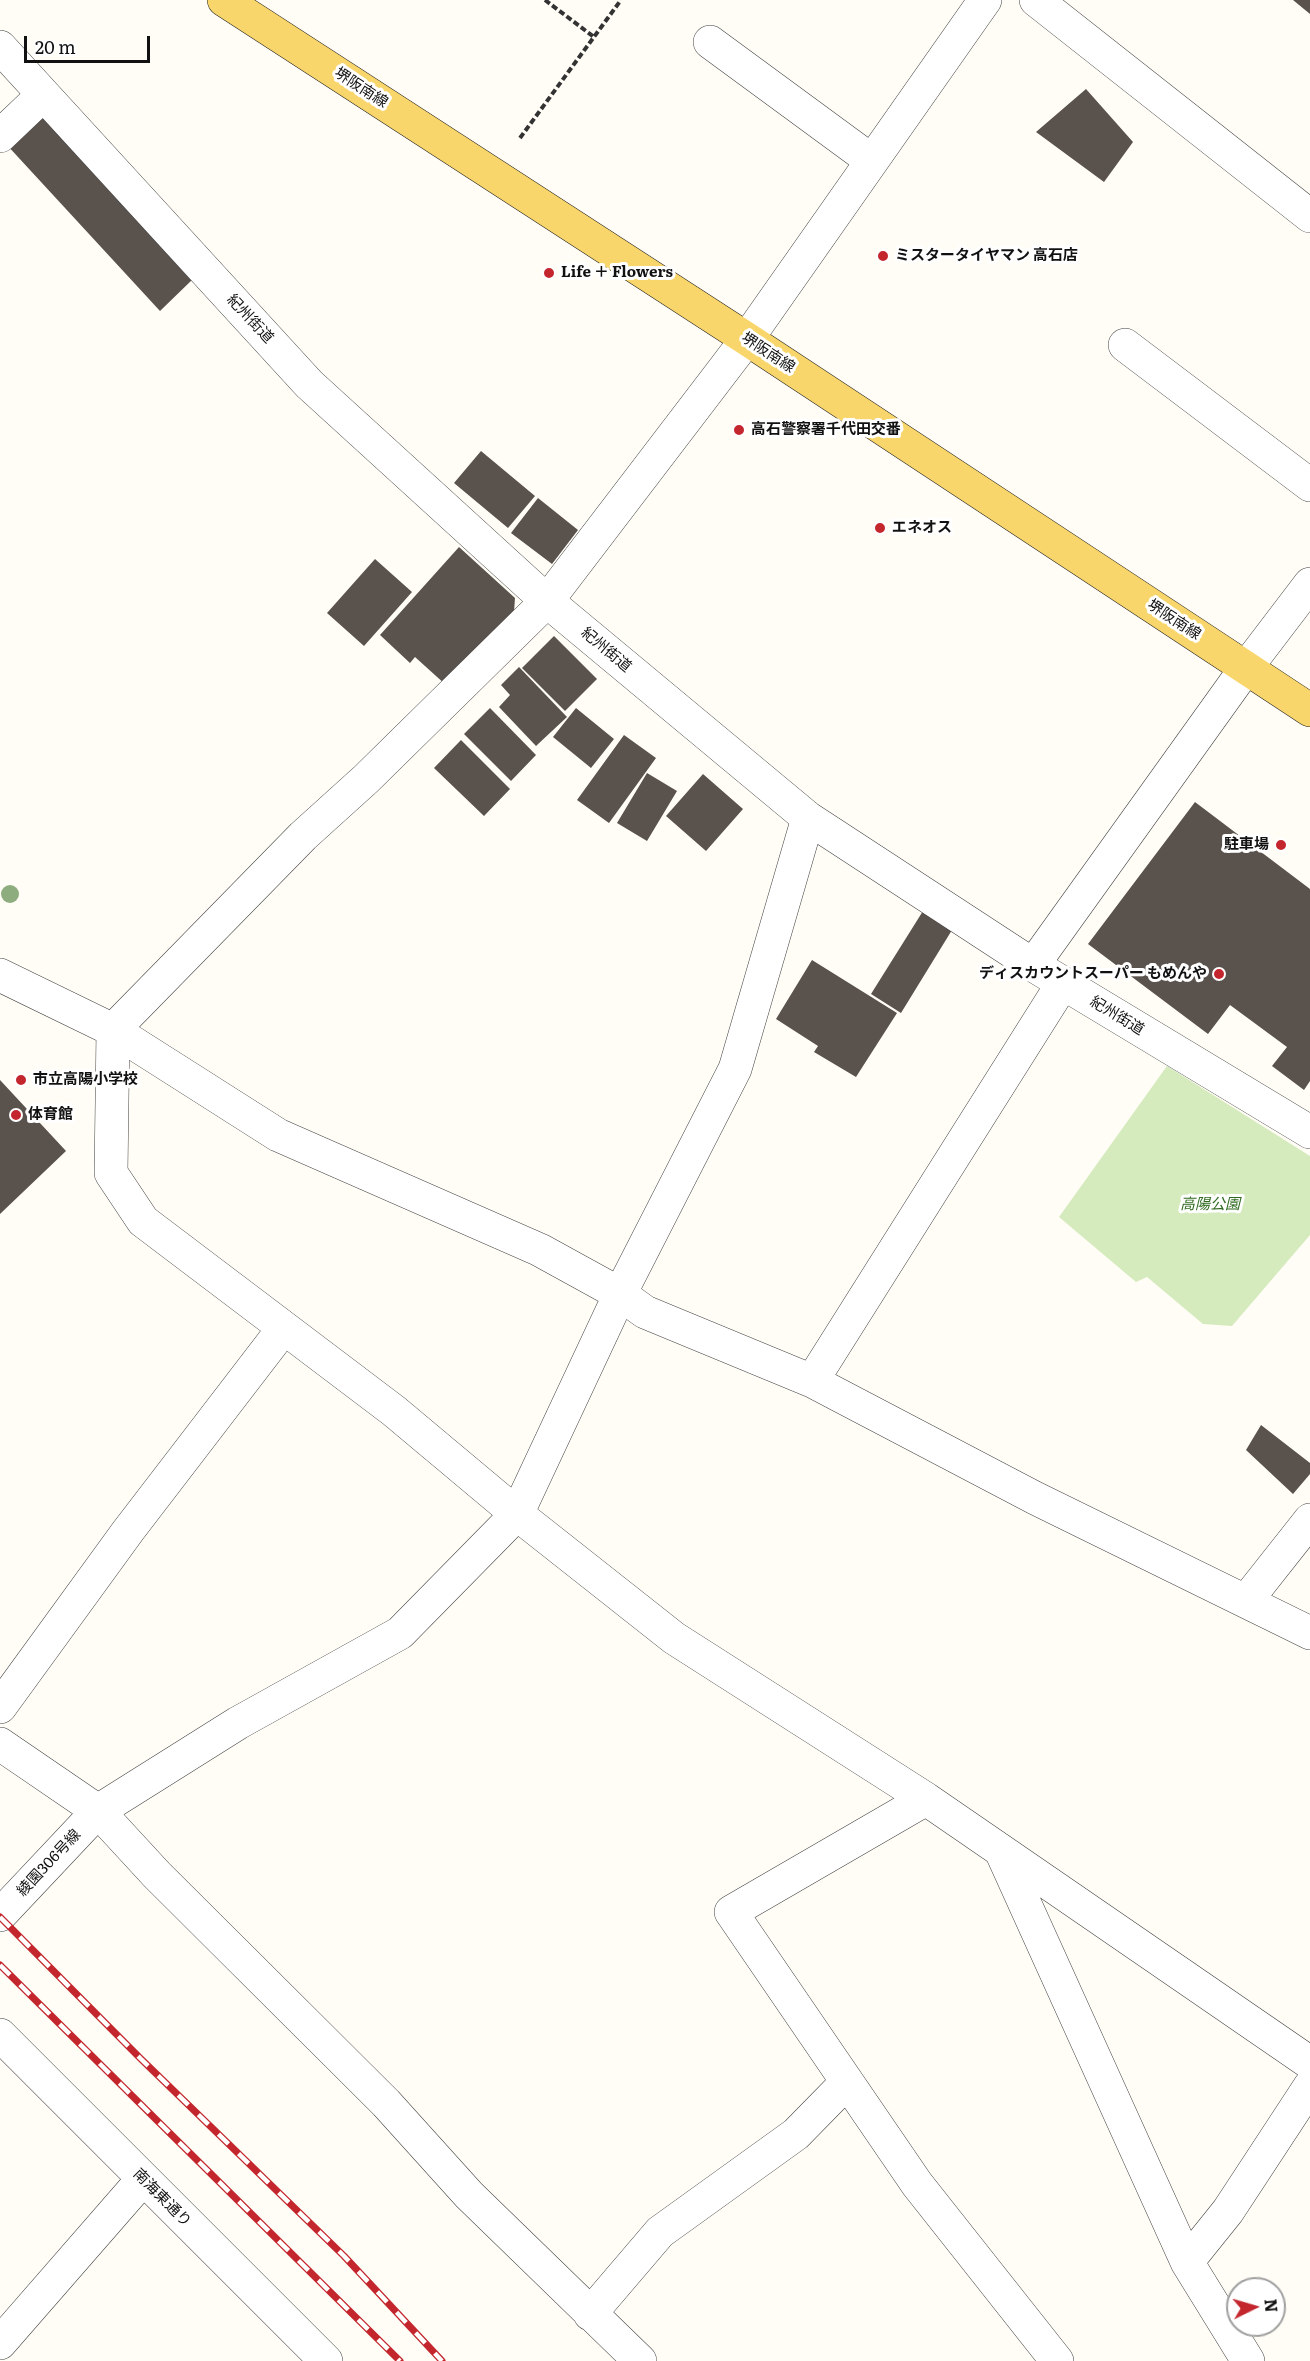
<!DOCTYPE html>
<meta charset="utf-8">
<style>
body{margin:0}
#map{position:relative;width:1310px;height:2361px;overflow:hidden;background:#fffdf5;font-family:Literata,serif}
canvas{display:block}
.north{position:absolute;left:1226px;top:2277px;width:60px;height:60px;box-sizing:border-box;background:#fff;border:2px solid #a0a0a0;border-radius:50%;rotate:85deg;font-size:16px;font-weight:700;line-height:24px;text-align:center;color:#111}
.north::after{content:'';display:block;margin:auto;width:21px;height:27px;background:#c4262e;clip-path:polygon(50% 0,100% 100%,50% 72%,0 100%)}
.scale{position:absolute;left:24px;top:36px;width:126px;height:27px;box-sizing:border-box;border:3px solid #111;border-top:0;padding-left:8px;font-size:18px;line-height:21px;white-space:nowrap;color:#111;-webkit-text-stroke:4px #fff;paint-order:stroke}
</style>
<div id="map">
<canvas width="1310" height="2361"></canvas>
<div class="north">N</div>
<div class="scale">20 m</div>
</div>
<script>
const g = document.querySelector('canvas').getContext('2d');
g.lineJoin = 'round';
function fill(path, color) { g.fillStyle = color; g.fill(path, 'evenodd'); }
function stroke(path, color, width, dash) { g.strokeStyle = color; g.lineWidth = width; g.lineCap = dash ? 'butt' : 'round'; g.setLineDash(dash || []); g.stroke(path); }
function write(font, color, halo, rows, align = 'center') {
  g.font = font + ' Literata,"Noto Sans JP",serif'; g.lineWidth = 6; g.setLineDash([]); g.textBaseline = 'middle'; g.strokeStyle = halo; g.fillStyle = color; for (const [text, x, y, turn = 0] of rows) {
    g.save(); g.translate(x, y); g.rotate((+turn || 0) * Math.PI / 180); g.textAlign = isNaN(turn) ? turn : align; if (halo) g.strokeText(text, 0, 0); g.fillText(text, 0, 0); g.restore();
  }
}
fill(new Path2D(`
 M1167,1066L1310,1156V1235L1232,1326L1203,1324L1147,1277L1136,1282L1059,1217Z`), '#d5ebbd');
fill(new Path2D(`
 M1293,0H1310V14Z
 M1086,89L1133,142L1104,182L1036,132Z
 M41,112L194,278L160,311L6,144Z
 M481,451L535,496L508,528L454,483Z
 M538,498L578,530L552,564L511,533Z
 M459,547L515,598L514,612L446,685L415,657L410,663L380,635Z
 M375,559L412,592L364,646L327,613Z
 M554,636L597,679L565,711L522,668Z
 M519,667L567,717L536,746L499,707L510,695L501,685Z
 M490,708L536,755L511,781L464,734Z
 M576,708L614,739L591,768L553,737Z
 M624,735L656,758L609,823L577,800Z
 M461,740L510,789L484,816L434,768Z
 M647,773L677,791L647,841L617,823Z
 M703,774L743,809L706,851L666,816Z
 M1195,802L1310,889V1081L1304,1090L1272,1066L1287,1047L1230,1005L1208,1034L1088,944Z
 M923,911L952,930L901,1013L871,994Z
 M812,960L897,1013L856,1077L814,1052L818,1046L776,1019Z
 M0,1080L66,1151L0,1214Z
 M1261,1425L1310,1463V1474L1293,1494L1246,1450Z`), '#5a524d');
const minor = new Path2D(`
 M985,0L747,339L547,601L366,779L303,836L113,1030L111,1173L143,1221L394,1411L517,1514L674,1638L926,1799L1310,2063
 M1036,0L1310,216
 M710,42L872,161
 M0,47L309,384L547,601L808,818L1033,965L1310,1132
 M0,136L43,95
 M1125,345L1310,485
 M1033,965L1246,668L1310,584
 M0,975L113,1030L278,1135L540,1250L620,1294L645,1312L812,1381L1035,1498L1310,1633
 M812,1381L1063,983
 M1246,1601L1310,1520
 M0,1707L128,1531L283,1329
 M0,1744L98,1811L157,1875L386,2103L469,2195L640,2361
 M926,1799L731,1912L917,2184L1057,2361
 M1001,1851L1187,2262L1248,2361
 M0,1915L98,1811L238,1723L400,1633L517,1514L620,1294L735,1069L808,818
 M0,2035L326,2361
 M1187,2262L1228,2211L1310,2086
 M590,2314L660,2232L796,2134L846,2083
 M0,2343L143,2179`);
const major = new Path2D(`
 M224,0L747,339L1310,710`);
stroke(minor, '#444', 34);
stroke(major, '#222', 34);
stroke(new Path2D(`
 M545,0L594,37
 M520,138L621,0`), '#333', 4, [6, 3]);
stroke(minor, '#fff', 33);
stroke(major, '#f9d66b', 33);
const rail = new Path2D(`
 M0,1917L141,2059L344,2256L442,2361
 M0,1965L400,2361`);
stroke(rail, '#c4262e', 7);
stroke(rail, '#fff', 4.5, [14]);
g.fillStyle = '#8dad7f';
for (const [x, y] of [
 [10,894]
]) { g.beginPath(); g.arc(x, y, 9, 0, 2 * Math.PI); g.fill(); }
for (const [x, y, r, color] of [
 [883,256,6,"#c4262e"],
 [549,273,6,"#c4262e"],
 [739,430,6,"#c4262e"],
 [880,528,6,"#c4262e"],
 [1281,845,6,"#c4262e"],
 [1219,974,6,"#c4262e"],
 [21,1080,6,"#c4262e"],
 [16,1115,6,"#c4262e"]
]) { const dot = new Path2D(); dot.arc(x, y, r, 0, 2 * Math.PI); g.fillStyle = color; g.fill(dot); stroke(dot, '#fff', 2); }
write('15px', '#111', '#fff', [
 ["堺阪南線",361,88,33],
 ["紀州街道",250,319,47],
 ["堺阪南線",768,353,33],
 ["堺阪南線",1174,620,33],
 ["紀州街道",606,650,40],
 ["紀州街道",1117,1016,31],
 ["綾園306号線",49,1863,-47],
 ["南海東通り",162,2198,45]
]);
write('bold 15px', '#111', '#fff', [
 ["ミスタータイヤマン 高石店",895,256],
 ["Life ＋ Flowers",561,273],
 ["高石警察署千代田交番",751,430],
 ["エネオス",892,528],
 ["駐車場",1269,845,"right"],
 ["ディスカウントスーパー もめんや",1207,974,"right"],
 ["市立高陽小学校",33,1080],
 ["体育館",28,1115]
], 'left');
write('italic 15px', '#2f6b1f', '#fff', [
 ["高陽公園",1210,1205]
]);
</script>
